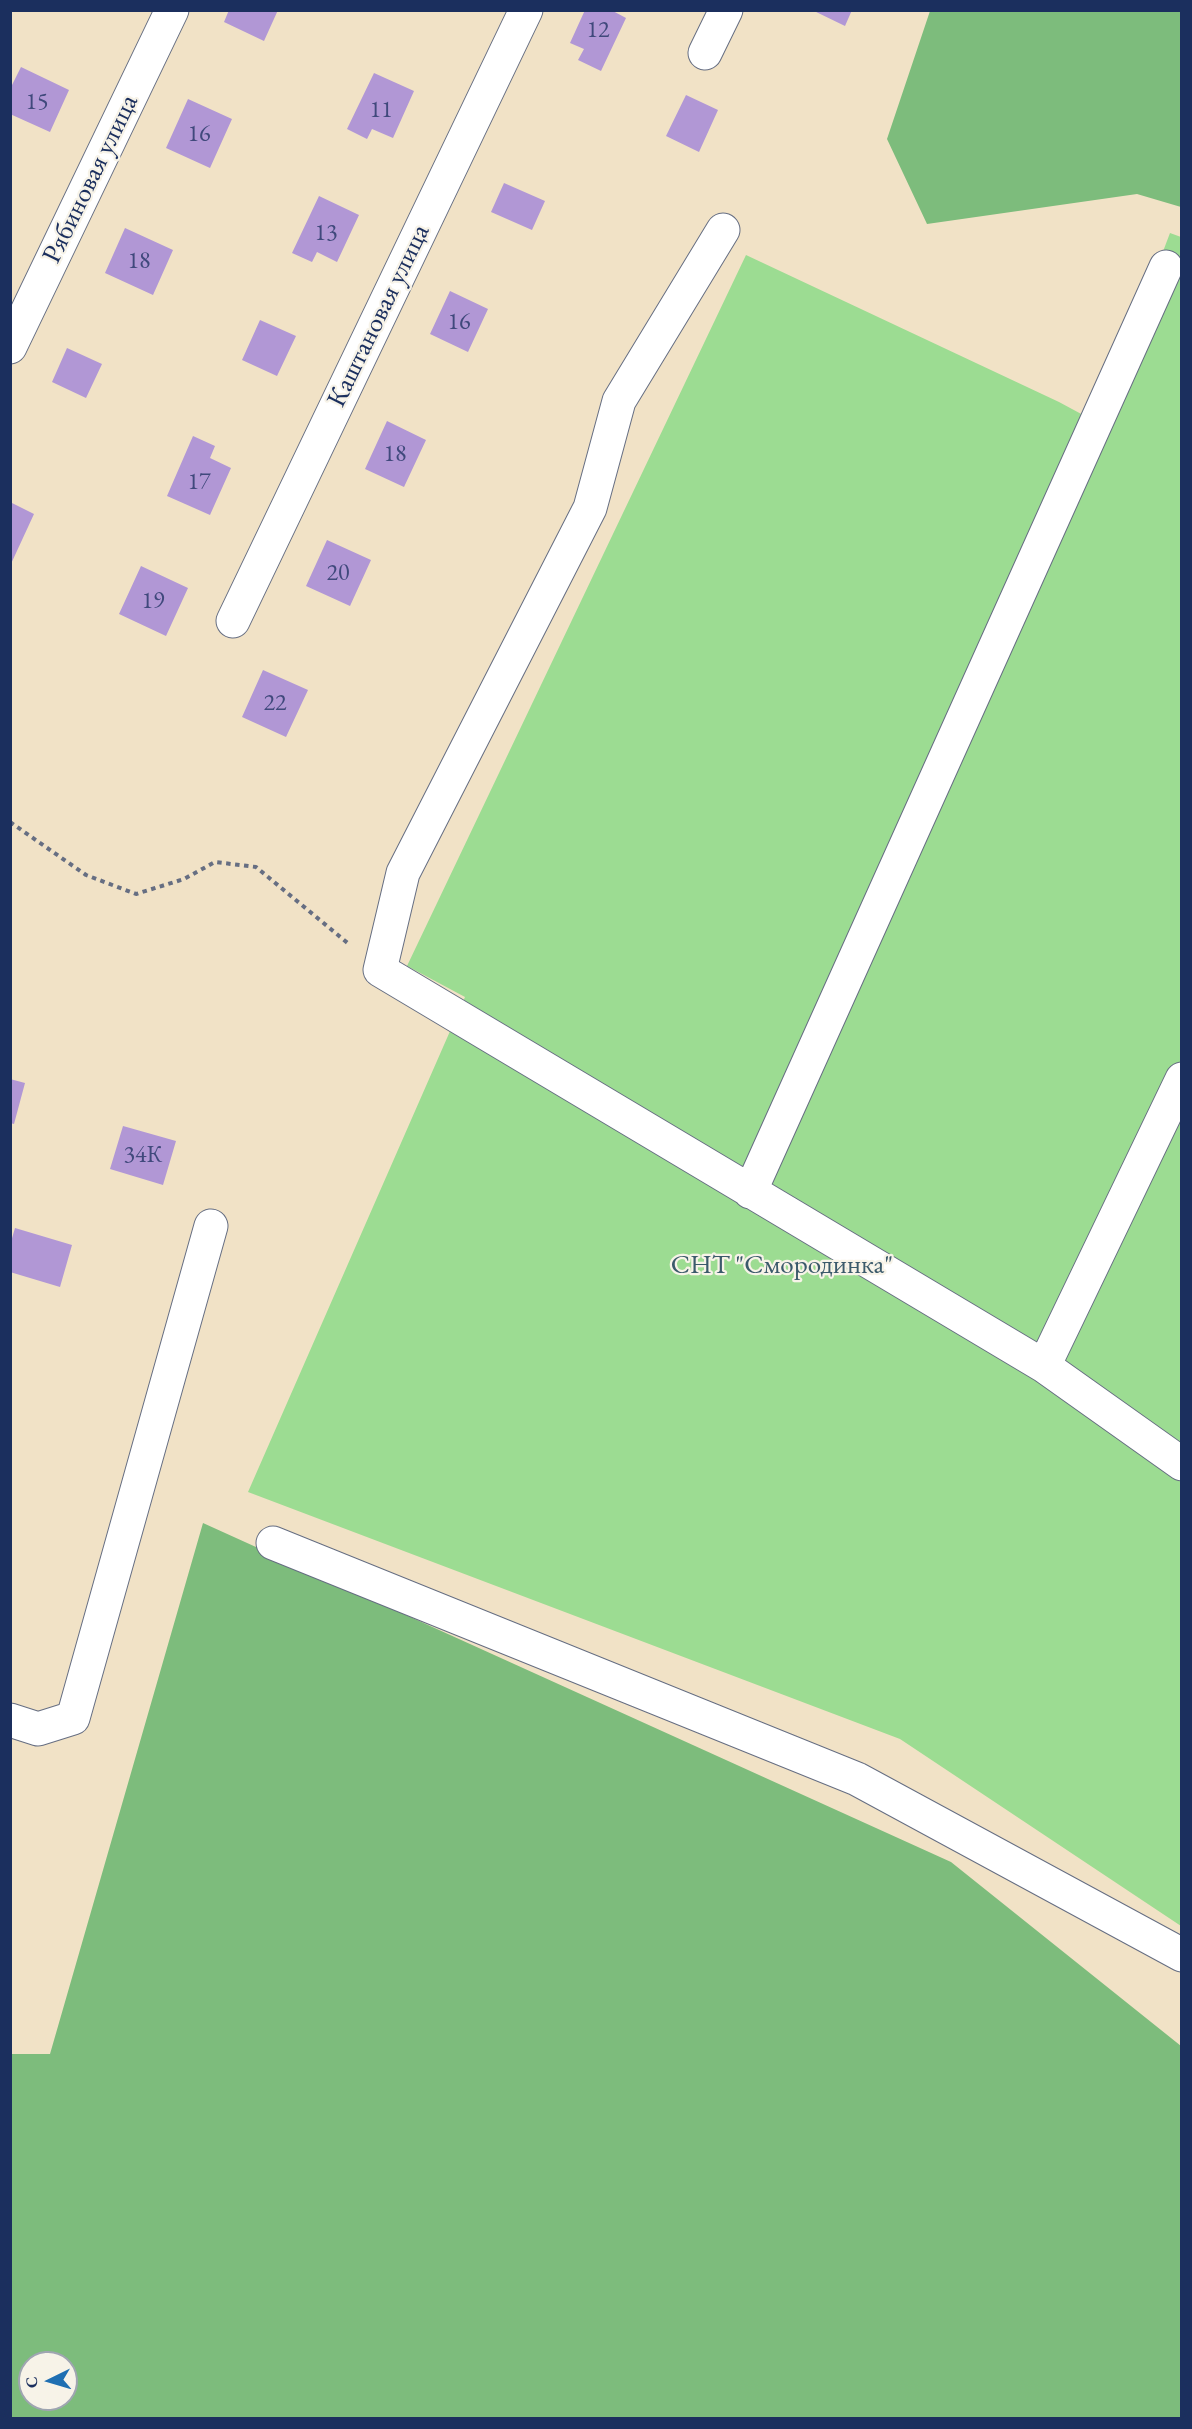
<!DOCTYPE html>
<meta charset="utf-8">
<style>
body{margin:0}
#map{position:relative;width:1192px;height:2429px;overflow:hidden;background:#f1e2c6;font-family:"EB Garamond",serif}
canvas{display:block}
.frame{position:absolute;inset:0;border:12px solid #1b2f5e;pointer-events:none}
.north{position:absolute;left:18px;top:2351px;width:60px;height:60px;box-sizing:border-box;background:#f7f3e8;border:2px solid #9fa5b1;border-radius:50%;rotate:265deg;font-size:16px;font-weight:700;line-height:24px;text-align:center;color:#1b2f5e}
.north::after{content:'';display:block;margin:auto;width:21px;height:27px;background:#1f6fb2;clip-path:polygon(50% 0,100% 100%,50% 72%,0 100%)}
</style>
<div id="map">
<canvas width="1192" height="2429"></canvas>
<div class="frame"></div>
<div class="north">С</div>
</div>
<script>
const g = document.querySelector('canvas').getContext('2d');
g.lineJoin = 'round';
function fill(path, color) { g.fillStyle = color; g.fill(path, 'evenodd'); }
function stroke(path, color, width, dash) { g.strokeStyle = color; g.lineWidth = width; g.lineCap = dash ? 'butt' : 'round'; g.setLineDash(dash || []); g.stroke(path); }
function write(font, color, halo, rows, align = 'center') {
  g.font = font + ' "EB Garamond",serif'; g.lineWidth = 4.5; g.setLineDash([]); g.textBaseline = 'middle'; g.strokeStyle = halo; g.fillStyle = color; for (const [text, x, y, turn = 0] of rows) {
    g.save(); g.translate(x, y); g.rotate((+turn || 0) * Math.PI / 180); g.textAlign = isNaN(turn) ? turn : align; if (halo) g.strokeText(text, 0, 0); g.fillText(text, 0, 0); g.restore();
  }
}
fill(new Path2D(`
 M1170,233L1181,237V1926L900,1739L248,1492L465,997L407,966L746,255L1059,402L1098,423Z`), '#9cdc92');
fill(new Path2D(`
 M930,11H1181V207L1137,194L927,224L887,139Z
 M203,1523L951,1862L1181,2046V2418H11V2054H50ZM30,2363H66V2399H30Z`), '#7dbc7c');
fill(new Path2D(`
 M229,10H278L264,41L224,22Z
 M585,10H611L626,18L601,71L578,60L584,49L570,43Z
 M812,10H852L845,26Z
 M21,67L69,90L50,132L10,114V89Z
 M374,73L414,91L393,138L372,129L367,139L347,129Z
 M686,95L718,110L699,152L666,136Z
 M188,99L232,119L210,168L166,148Z
 M504,183L545,201L532,230L491,212Z
 M319,196L359,215L337,262L317,252L312,262L292,253Z
 M125,228L173,250L153,295L105,273Z
 M450,291L488,309L468,352L430,334Z
 M260,320L296,336L277,376L242,360Z
 M67,348L102,364L86,398L52,382Z
 M387,421L426,440L404,487L365,469Z
 M193,436L215,446L210,458L231,468L210,515L167,496Z
 M10,502L34,514L10,566Z
 M327,540L371,560L350,606L306,586Z
 M141,566L188,588L166,636L119,614Z
 M263,670L308,690L286,737L242,717Z
 M10,1079L25,1083L14,1124L10,1123Z
 M123,1126L176,1141L163,1185L110,1169Z
 M15,1228L72,1245L60,1287L10,1272V1245Z`), '#b197d5');
const minor = new Path2D(`
 M705,53L726,10
 M723,230L619,401L590,508L403,873L380,970L1044,1366L1182,1464
 M10,347L172,10
 M233,621L526,10
 M750,1192L1166,267
 M1044,1366L1182,1079
 M273,1543L857,1779L1182,1955
 M10,1720L38,1729L73,1718L211,1226`);
stroke(minor, '#666e82', 35);
stroke(new Path2D(`
 M10,822L86,875L136,894L184,879L215,862L256,867L350,945`), '#666e82', 4, [4.5, 4.5]);
stroke(minor, '#fff', 33);
write('24px', '#40497c', null, [
 ["12",598,30],
 ["15",37,102],
 ["11",381,110],
 ["16",199,134],
 ["13",326,233],
 ["18",139,261],
 ["16",459,322],
 ["18",395,454],
 ["17",199,482],
 ["20",338,573],
 ["19",153,601],
 ["22",275,703],
 ["34К",143,1155]
]);
write('27px', '#1b2f5e', '#f7f3e8', [
 ["Рябиновая улица",91,179,-64],
 ["Каштановая улица",379,316,-64]
]);
write('27px', '#3b5a6b', '#f7f3e8', [
 ["СНТ \"Смородинка\"",782,1266]
]);
</script>
